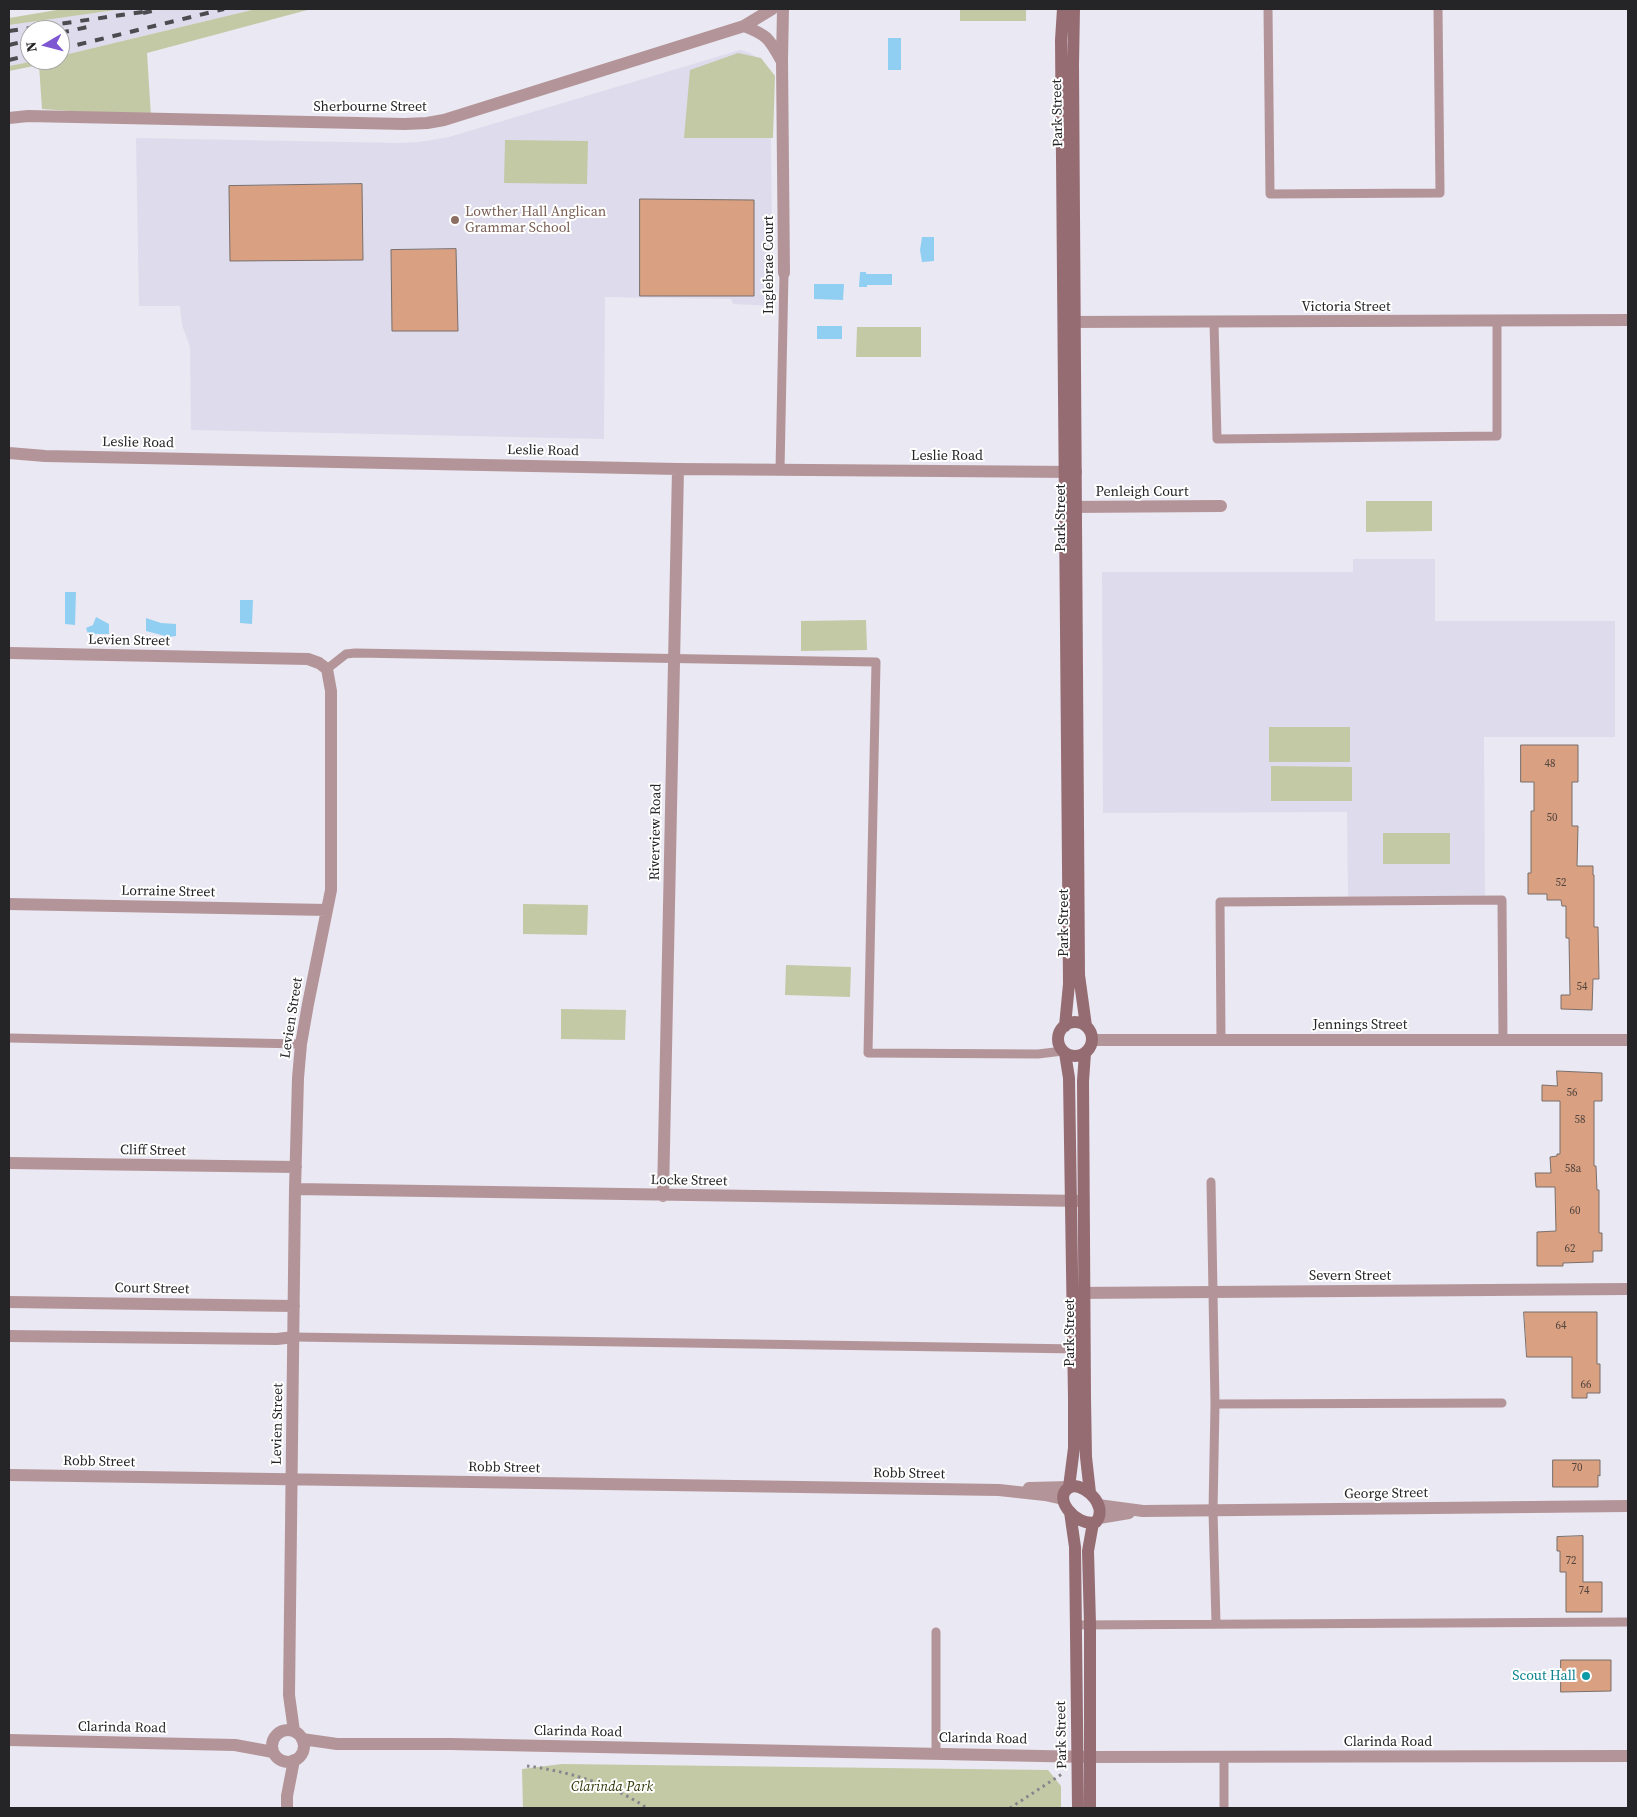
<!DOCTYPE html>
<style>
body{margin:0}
#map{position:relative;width:1637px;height:1817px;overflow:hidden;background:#eae8f2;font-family:"Source Serif 4",serif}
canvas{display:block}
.frame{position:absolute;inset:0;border:10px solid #252528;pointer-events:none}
.north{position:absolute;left:20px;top:20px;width:50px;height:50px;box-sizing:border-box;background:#fff;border:1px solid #a8a8a9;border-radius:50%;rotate:262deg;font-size:14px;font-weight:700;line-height:20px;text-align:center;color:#252528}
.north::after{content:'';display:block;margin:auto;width:18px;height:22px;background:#7e58d2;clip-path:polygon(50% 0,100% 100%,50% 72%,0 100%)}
</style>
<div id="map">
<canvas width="1637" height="1817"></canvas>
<div class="frame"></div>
<div class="north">N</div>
</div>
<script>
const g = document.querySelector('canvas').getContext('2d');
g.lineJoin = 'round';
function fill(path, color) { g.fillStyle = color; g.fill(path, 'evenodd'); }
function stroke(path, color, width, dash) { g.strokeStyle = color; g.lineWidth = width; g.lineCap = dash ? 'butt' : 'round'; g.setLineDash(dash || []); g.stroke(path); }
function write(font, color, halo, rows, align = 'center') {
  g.font = font + ' "Source Serif 4",serif'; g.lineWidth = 4; g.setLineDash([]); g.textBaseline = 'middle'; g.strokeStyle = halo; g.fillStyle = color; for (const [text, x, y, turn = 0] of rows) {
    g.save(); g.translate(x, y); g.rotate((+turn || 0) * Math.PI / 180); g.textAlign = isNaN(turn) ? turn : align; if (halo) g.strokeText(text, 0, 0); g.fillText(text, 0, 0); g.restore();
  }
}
fill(new Path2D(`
 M123,9H256L60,56V30H30V60H40L9,66V25Z
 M740,50L750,53L762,61L770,77L773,306L733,304L731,299L605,297L604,439L191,430L190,347L182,325L180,306H139L136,138L399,143L419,142L449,137Z
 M1353,559H1435V621H1615V737H1484L1485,896L1348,897L1347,812L1103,813L1102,572H1353Z`), '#dedbec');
fill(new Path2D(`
 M63,9H123L9,25V18Z
 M256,9H311L147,53L151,117L42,109L39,65L9,71V66L40,60H60V56Z
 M960,9H1026V21H960Z
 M738,53L761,58L775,76L773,138H684L690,70Z
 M505,140L588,141L587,184L504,183Z
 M857,327H921V357H856Z
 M1366,501H1432V531L1366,532Z
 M866,620L867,650L801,651V621Z
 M1269,727H1350V762H1269Z
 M1271,766L1352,767V801H1271Z
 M1383,833H1450V864H1383Z
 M523,904L588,905L587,935L523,934Z
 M786,965L851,967L850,997L785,995Z
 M561,1009L626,1010L625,1040L561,1039Z
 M562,1764L1048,1770L1061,1786V1808H523L522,1769Z`), '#c3c9a5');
fill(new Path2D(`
 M888,38H901V70H888Z
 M922,237H934V261L922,262L920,250Z
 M860,272H866V274H892V285H867V287H859Z
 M814,284H844L843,300L814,299Z
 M817,326H842V339H817Z
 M65,592H76L75,625L65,624Z
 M240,600H253L252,624L240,623Z
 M96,617L109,624V634H88L86,628L93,625Z
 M146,618L161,623L176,624V636L169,637L146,631Z`), '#90cff1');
const building = new Path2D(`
 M362,184L363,260L230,261L229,186Z
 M640,199L754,200V296H640Z
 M456,249L458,331H392L391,250Z
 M1521,745H1578V782H1572V826H1578L1577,866H1593V875H1594V927H1598L1599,979H1593L1592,1010L1561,1009V995H1570L1569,938H1566V906H1562L1561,900H1547V894H1528V873H1531V811H1534V782H1521Z
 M1557,1071L1602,1073V1101H1594V1166H1596L1597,1190H1599V1233H1602V1251H1593V1262L1563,1263V1266H1537V1232L1556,1231L1555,1187H1536L1535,1173H1551L1550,1157L1557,1156V1154H1560V1101H1542V1085L1557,1086Z
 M1524,1312H1597V1364H1600V1393H1587V1398H1572V1357H1527Z
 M1553,1460H1600V1476L1598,1475V1487H1553Z
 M1583,1536V1582H1602V1612H1566V1572H1560V1551H1557V1537Z
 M1561,1660H1611V1691L1561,1692Z`);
fill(building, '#d9a081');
stroke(building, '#796f6b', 1);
stroke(new Path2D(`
 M527,1766C568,1771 613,1785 647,1808
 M1010,1808L1062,1774`), '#87868d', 3, [2.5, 4]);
stroke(new Path2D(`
 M1268,9L1270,194L1440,193L1438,9
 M1214,322L1217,439L1497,436V321
 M780,470L784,273
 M327,669L346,654L355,653L876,662L868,1053L1038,1054L1063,1051
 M9,1038L301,1044
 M1221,1039L1220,902L1502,900L1503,1040
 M1211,1182L1215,1404L1213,1511L1216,1623
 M294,1337L1079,1349
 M1215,1404L1502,1403
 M1075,1625L1628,1622
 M936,1753V1632
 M1224,1758V1808`), '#b39599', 9);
stroke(new Path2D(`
 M783,9L782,60L784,273
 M744,26C767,35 769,38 781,60
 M9,118L28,116L405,124L427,123L444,120L744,26L772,9
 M1066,322L1628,320
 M9,453L45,456L678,469L1076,472
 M1066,507L1221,506
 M9,653L308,659L319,663L327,669L331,691V890L308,1004L301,1044L298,1078L295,1189L289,1695L294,1731
 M9,904L327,910
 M1092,1040H1628
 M9,1163L296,1167
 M295,1189L1083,1201
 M663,1196L678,469
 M1074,1293L1628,1289
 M9,1302L294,1306
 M9,1336L277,1339L294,1337
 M9,1475L999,1490L1045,1495L1063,1499
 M1029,1488L1069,1487
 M1098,1505L1143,1511L1628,1506
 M1099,1518L1129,1513
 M272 1746a16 16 0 1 1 32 0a16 16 0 1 1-32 0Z
 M302,1739L337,1744H451L1090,1757L1628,1756
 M9,1740L235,1745L273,1752
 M287,1808V1796L294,1760`), '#b39599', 12);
stroke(new Path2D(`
 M1063,9L1061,40L1069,984L1065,1026
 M1074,9L1073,65L1079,975L1086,1026
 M1058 1039a17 17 0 1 1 34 0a17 17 0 1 1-34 0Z
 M1065,1053L1069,1078L1074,1398V1448L1069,1487
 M1085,1053L1083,1081L1085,1398L1086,1457L1090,1493
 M1073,1486C1088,1486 1108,1507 1096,1522C1076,1528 1048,1494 1073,1486Z
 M1070,1512L1075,1547L1078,1808
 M1090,1808V1624L1088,1551L1093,1523`), '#966c73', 12);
stroke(new Path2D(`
 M143,13L160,9
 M9,31L150,11
 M60,33L92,26
 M9,45L30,40
 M60,49L224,9
 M9,60L30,55`), '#4c4b50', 4, [9, 9]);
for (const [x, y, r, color] of [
 [455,220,5,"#8d6e63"],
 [1586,1676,5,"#0f9aa8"]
]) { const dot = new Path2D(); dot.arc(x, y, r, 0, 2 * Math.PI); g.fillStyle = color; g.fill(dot); stroke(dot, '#fff', 2); }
write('11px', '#52443e', null, [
 ["48",1550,764],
 ["50",1552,818],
 ["52",1561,883],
 ["54",1582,987],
 ["56",1572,1093],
 ["58",1580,1120],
 ["58a",1573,1169],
 ["60",1575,1211],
 ["62",1570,1249],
 ["64",1561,1326],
 ["66",1586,1385],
 ["70",1577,1468],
 ["72",1571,1561],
 ["74",1584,1591]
]);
write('14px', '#252528', '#fff', [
 ["Sherbourne Street",370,107],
 ["Park Street",1058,113,-91],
 ["Inglebrae Court",769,265,-90],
 ["Victoria Street",1346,307],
 ["Leslie Road",138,443,1],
 ["Leslie Road",543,451,1],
 ["Leslie Road",947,456],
 ["Penleigh Court",1142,492],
 ["Park Street",1061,518,-90],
 ["Levien Street",129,641,1],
 ["Riverview Road",656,832,-89],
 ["Lorraine Street",168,892,1],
 ["Park Street",1064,923,-90],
 ["Levien Street",292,1018,-81],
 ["Jennings Street",1360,1025],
 ["Cliff Street",153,1151,1],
 ["Locke Street",689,1181,1],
 ["Severn Street",1350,1276],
 ["Court Street",152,1289,1],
 ["Park Street",1070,1333,-90],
 ["Levien Street",278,1424,-89],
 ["Robb Street",99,1462,1],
 ["Robb Street",504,1468,1],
 ["Robb Street",909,1474,1],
 ["George Street",1386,1494,-1],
 ["Clarinda Road",122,1728,1],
 ["Clarinda Road",578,1732,1],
 ["Park Street",1062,1735,-91],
 ["Clarinda Road",983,1739,1],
 ["Clarinda Road",1388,1742]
]);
write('14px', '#785e54', '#fff', [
 ["Lowther Hall Anglican",465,212],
 ["Grammar School",465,228]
], 'left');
write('14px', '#0d838f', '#fff', [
 ["Scout Hall",1576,1676]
], 'right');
write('italic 14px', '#323708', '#fff', [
 ["Clarinda Park",612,1787]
]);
</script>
